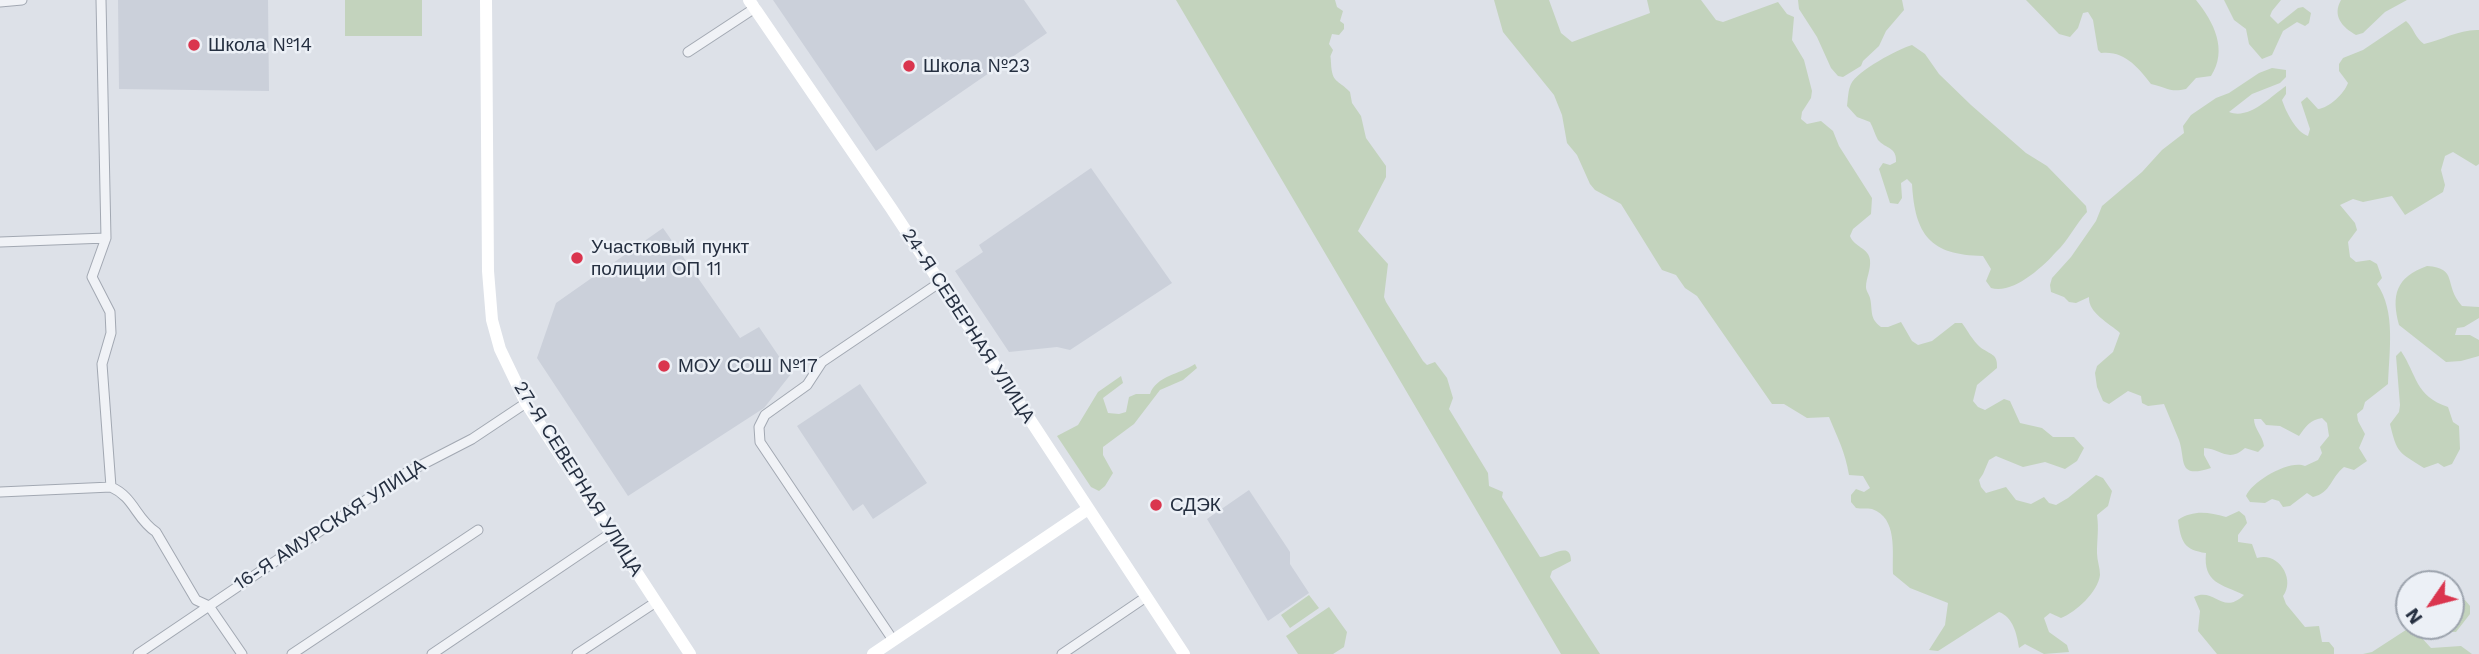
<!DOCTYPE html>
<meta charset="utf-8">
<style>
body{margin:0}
#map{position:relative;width:2479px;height:654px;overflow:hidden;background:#dde1e8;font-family:"Work Sans",sans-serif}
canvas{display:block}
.north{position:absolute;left:2395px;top:570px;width:70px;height:70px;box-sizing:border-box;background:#ecf0f6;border:2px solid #9ca3ad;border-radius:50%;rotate:235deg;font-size:19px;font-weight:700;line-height:28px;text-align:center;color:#252f40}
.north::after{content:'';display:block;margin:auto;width:24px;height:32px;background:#da354e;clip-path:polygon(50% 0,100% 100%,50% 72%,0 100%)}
</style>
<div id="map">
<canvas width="2479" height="654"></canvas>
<div class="north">N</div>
</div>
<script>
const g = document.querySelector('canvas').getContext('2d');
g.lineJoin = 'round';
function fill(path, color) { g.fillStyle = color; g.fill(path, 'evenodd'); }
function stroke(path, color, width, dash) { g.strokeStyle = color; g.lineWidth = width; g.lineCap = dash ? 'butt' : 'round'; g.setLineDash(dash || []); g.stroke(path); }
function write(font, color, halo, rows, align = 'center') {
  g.font = font + ' "Work Sans",sans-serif'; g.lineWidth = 5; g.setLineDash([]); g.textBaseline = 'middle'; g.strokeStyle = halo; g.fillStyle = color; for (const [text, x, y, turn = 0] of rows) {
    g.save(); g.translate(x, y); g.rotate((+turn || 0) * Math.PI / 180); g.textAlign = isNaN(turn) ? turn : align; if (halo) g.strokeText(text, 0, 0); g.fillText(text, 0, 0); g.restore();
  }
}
fill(new Path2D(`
 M118,0H268L269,91L119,89Z
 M773,0H1024L1047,33L876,151Z
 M1091,168L1172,283L1070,350L1057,347L1009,352L955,271L983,252L979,245Z
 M663,228L740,338L759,327L791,374L764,408L628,496L537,358L556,303Z
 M860,384L927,483L873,519L863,504L853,511L797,426Z
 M1249,490L1290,552V564L1309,593L1268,621L1207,519Z`), '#cbd0da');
fill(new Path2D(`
 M345,0H422V36H345Z
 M1176,0H1335L1337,7L1343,11L1340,21L1344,24V29L1339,35L1332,34L1329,44L1333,50C1329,60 1331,53 1331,63C1332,84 1338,79 1350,92L1352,103L1361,116L1366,138L1386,166V177L1358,231L1388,264L1384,297L1386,302L1423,361L1427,365L1435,362L1447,378L1453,398L1449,409L1488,473L1489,486L1503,492L1502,497L1540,557C1551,557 1571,540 1571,561L1552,571L1550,577L1600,654H1561Z
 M1494,0H1549L1561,33L1572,42L1650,13L1647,0H1701L1716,20L1723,22L1778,2L1787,14L1794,17L1792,40L1804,60L1812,91L1811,98L1802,112L1801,119L1807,124L1821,121L1833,131L1839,146L1872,198L1871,214L1853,229L1850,236C1854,247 1869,248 1870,260C1871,270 1866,278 1866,287C1866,291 1869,294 1870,298C1873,311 1869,318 1881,327H1888L1901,322L1912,341L1918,345L1932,341L1955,323H1962C1967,330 1973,341 1980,347C1990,355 1998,353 1997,368L1977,385L1973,401L1978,407L1985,410L2004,399L2010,401L2020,423L2042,428L2053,437H2074L2084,448L2077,461L2065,469L2045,462L2023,467L1996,456L1989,460L1983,474L1979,480L1981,487L1986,493L2006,487L2016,500L2031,504L2044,497L2049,503L2056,505L2068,498L2096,475L2103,478L2112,491L2108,506L2097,515C2099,529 2097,539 2097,553C2097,560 2100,568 2100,575C2098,592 2076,612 2061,618L2050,613L2044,618L2049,632L2067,645L2069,652L2044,654L2025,644L2019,648C2017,634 2013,617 1999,612L1938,651L1929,650L1945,625L1948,603L1910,588L1893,574C1892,552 1898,518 1872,509C1867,508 1861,509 1856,508L1851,502V495L1856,489L1864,492L1870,488L1863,476L1849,475C1845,451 1838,439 1829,417L1807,418L1784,404H1772L1697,296L1685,288L1676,275L1662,270L1621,204L1595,190L1590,184L1577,155L1567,143L1562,115L1554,95L1503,32Z
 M1798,0H1902L1904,10L1886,31L1879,46L1863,61L1861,66L1843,77L1838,76L1831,68L1817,37L1799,9Z
 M2026,0H2196C2214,22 2228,50 2211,76L2196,78L2186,89C2170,93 2166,87 2151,84C2139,68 2124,50 2101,53L2098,50L2093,20L2088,12L2083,13L2078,28L2070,37L2059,34Z
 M2224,0H2281L2272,11L2270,16L2278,24L2298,8L2303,7L2311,13L2309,23L2305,26L2297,22L2283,31L2272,55L2262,59L2249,44L2246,29L2234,20Z
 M2341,0H2407L2385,12L2363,33L2356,35C2342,27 2332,16 2341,0Z
 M2406,21C2414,28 2415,38 2424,44C2442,40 2460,29 2479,30V164L2476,166L2453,152L2445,156L2441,170L2445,185L2443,192L2405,215L2392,196L2363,202L2353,199L2340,205L2355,223L2357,230L2348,242L2350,257L2356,262L2370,260L2377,264L2382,278L2377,284C2396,311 2389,351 2388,384L2365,402L2363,409L2357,414L2358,421L2365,434L2359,448L2367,461L2354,470L2344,467C2331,477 2331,493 2313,497L2307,493L2290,506L2283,507L2279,501L2272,499L2265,503L2250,502L2246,496C2252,481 2290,459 2305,466L2318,460L2322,453L2320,447L2329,436L2327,423L2322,418C2310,420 2306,426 2299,436L2280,426L2266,425L2261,419H2254C2254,429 2263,436 2264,446L2258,452L2245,448C2228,463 2222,449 2204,448V455L2211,468C2177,479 2186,461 2179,440C2174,428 2169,416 2164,404L2148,406L2142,403L2141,396L2128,391L2109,404L2103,401L2097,387L2095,373L2097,366L2113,352L2120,333C2109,323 2088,313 2089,297L2076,303L2069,302L2064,297L2051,292L2050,285L2052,278L2071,257L2096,221L2102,206L2142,172L2162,150L2184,133L2183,126L2191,115L2216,98L2229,93L2259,73L2272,68L2286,70V77L2280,83L2252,94L2229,112C2249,120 2270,97 2286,86V94L2282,100C2286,112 2296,132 2308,136L2310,129L2301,102L2307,97L2318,109C2329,108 2344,94 2348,83L2339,71V64L2343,58L2363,50Z
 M1912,45L1925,54L1939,74L1971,105L2026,153L2047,166L2086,206L2087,212C2075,225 2068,241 2056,252C2043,267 2012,295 1991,288L1986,281L1991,269L1983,256C1930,255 1915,235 1912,184L1907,179L1901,183L1902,198L1898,204L1890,203L1879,169L1883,163L1890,165L1896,162C1897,147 1886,149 1878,140C1875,135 1873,127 1870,122L1857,117L1847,106C1848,99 1848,90 1851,84C1857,71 1898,49 1912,45Z
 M2427,266C2459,268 2443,285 2462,306L2479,307V318L2464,327L2457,328L2455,335H2470L2479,340V356L2461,361L2446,362L2399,325C2391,295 2396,277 2427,266Z
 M2401,351C2417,375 2415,396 2448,407L2453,422L2459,426L2460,449L2452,464L2444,467L2438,463L2424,468C2399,452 2397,454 2390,424L2399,412L2400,405L2396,356Z
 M1195,364L1197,368L1183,380L1160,390L1134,424L1103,447V455L1113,473L1105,486L1099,491L1091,487L1057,436L1078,425L1098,392L1121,376L1123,383L1103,398L1108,413L1119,414L1126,412L1129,397L1136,394H1150C1156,376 1180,374 1195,364Z
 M2239,511L2245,516L2247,523L2238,535V542L2252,544L2257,558C2278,551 2296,579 2283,596L2286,604L2305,627L2319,626L2322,642H2329L2334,648V654H2217L2198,631L2200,611L2194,597C2215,587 2222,616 2244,595C2221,584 2203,583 2206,553C2184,550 2181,542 2178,520C2193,510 2208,512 2226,517Z
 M1309,595L1319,608L1290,628L1281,615Z
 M2465,600L2470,606V614L2456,632L2434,631L2421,637L2431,648L2461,646L2472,654H2363L2372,652L2412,626H2451V601Z
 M1329,607L1347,632L1344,647L1333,654H1298L1286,636Z`), '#c3d3bd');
const street = new Path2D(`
 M101,0L106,238L92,277L110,312L111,333L102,364L111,487C134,497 136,519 156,532L196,600L209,606L242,654
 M0,2L22,0
 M688,52L755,8
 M0,242L106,238
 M0,492L111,487
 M893,640L760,442L759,427L765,415L807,385L822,362L939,283
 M138,654L406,473L472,439L526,403
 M292,654L478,530
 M432,654L611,533
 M577,654L656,602
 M1062,654L1146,597`);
stroke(street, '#a2a8b2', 11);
stroke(street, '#f0f2f6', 9);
stroke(new Path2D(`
 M486,0L488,271L492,320L500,349L526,403L690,654
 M749,0L891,208L1184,654
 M873,654L1088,509`), '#fff', 12);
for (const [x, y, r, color] of [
 [194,45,7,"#da354e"],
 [909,66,7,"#da354e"],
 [577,258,7,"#da354e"],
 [664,366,7,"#da354e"],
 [1156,505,7,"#da354e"]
]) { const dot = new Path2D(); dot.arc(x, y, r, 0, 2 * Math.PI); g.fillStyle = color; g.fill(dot); stroke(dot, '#ecf0f6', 2.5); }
write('19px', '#252f40', '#ecf0f6', [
 ["Школа №14",208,45],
 ["Школа №23",923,66],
 ["Участковый пункт",591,247],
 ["полиции ОП 11",591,269],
 ["МОУ СОШ №17",678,366],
 ["СДЭК",1170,505]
], 'left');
write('19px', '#252f40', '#ecf0f6', [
 ["24-Я СЕВЕРНАЯ УЛИЦА",968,326,57],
 ["27-Я СЕВЕРНАЯ УЛИЦА",578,479,58],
 ["16-Я АМУРСКАЯ УЛИЦА",330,525,-33]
]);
</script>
